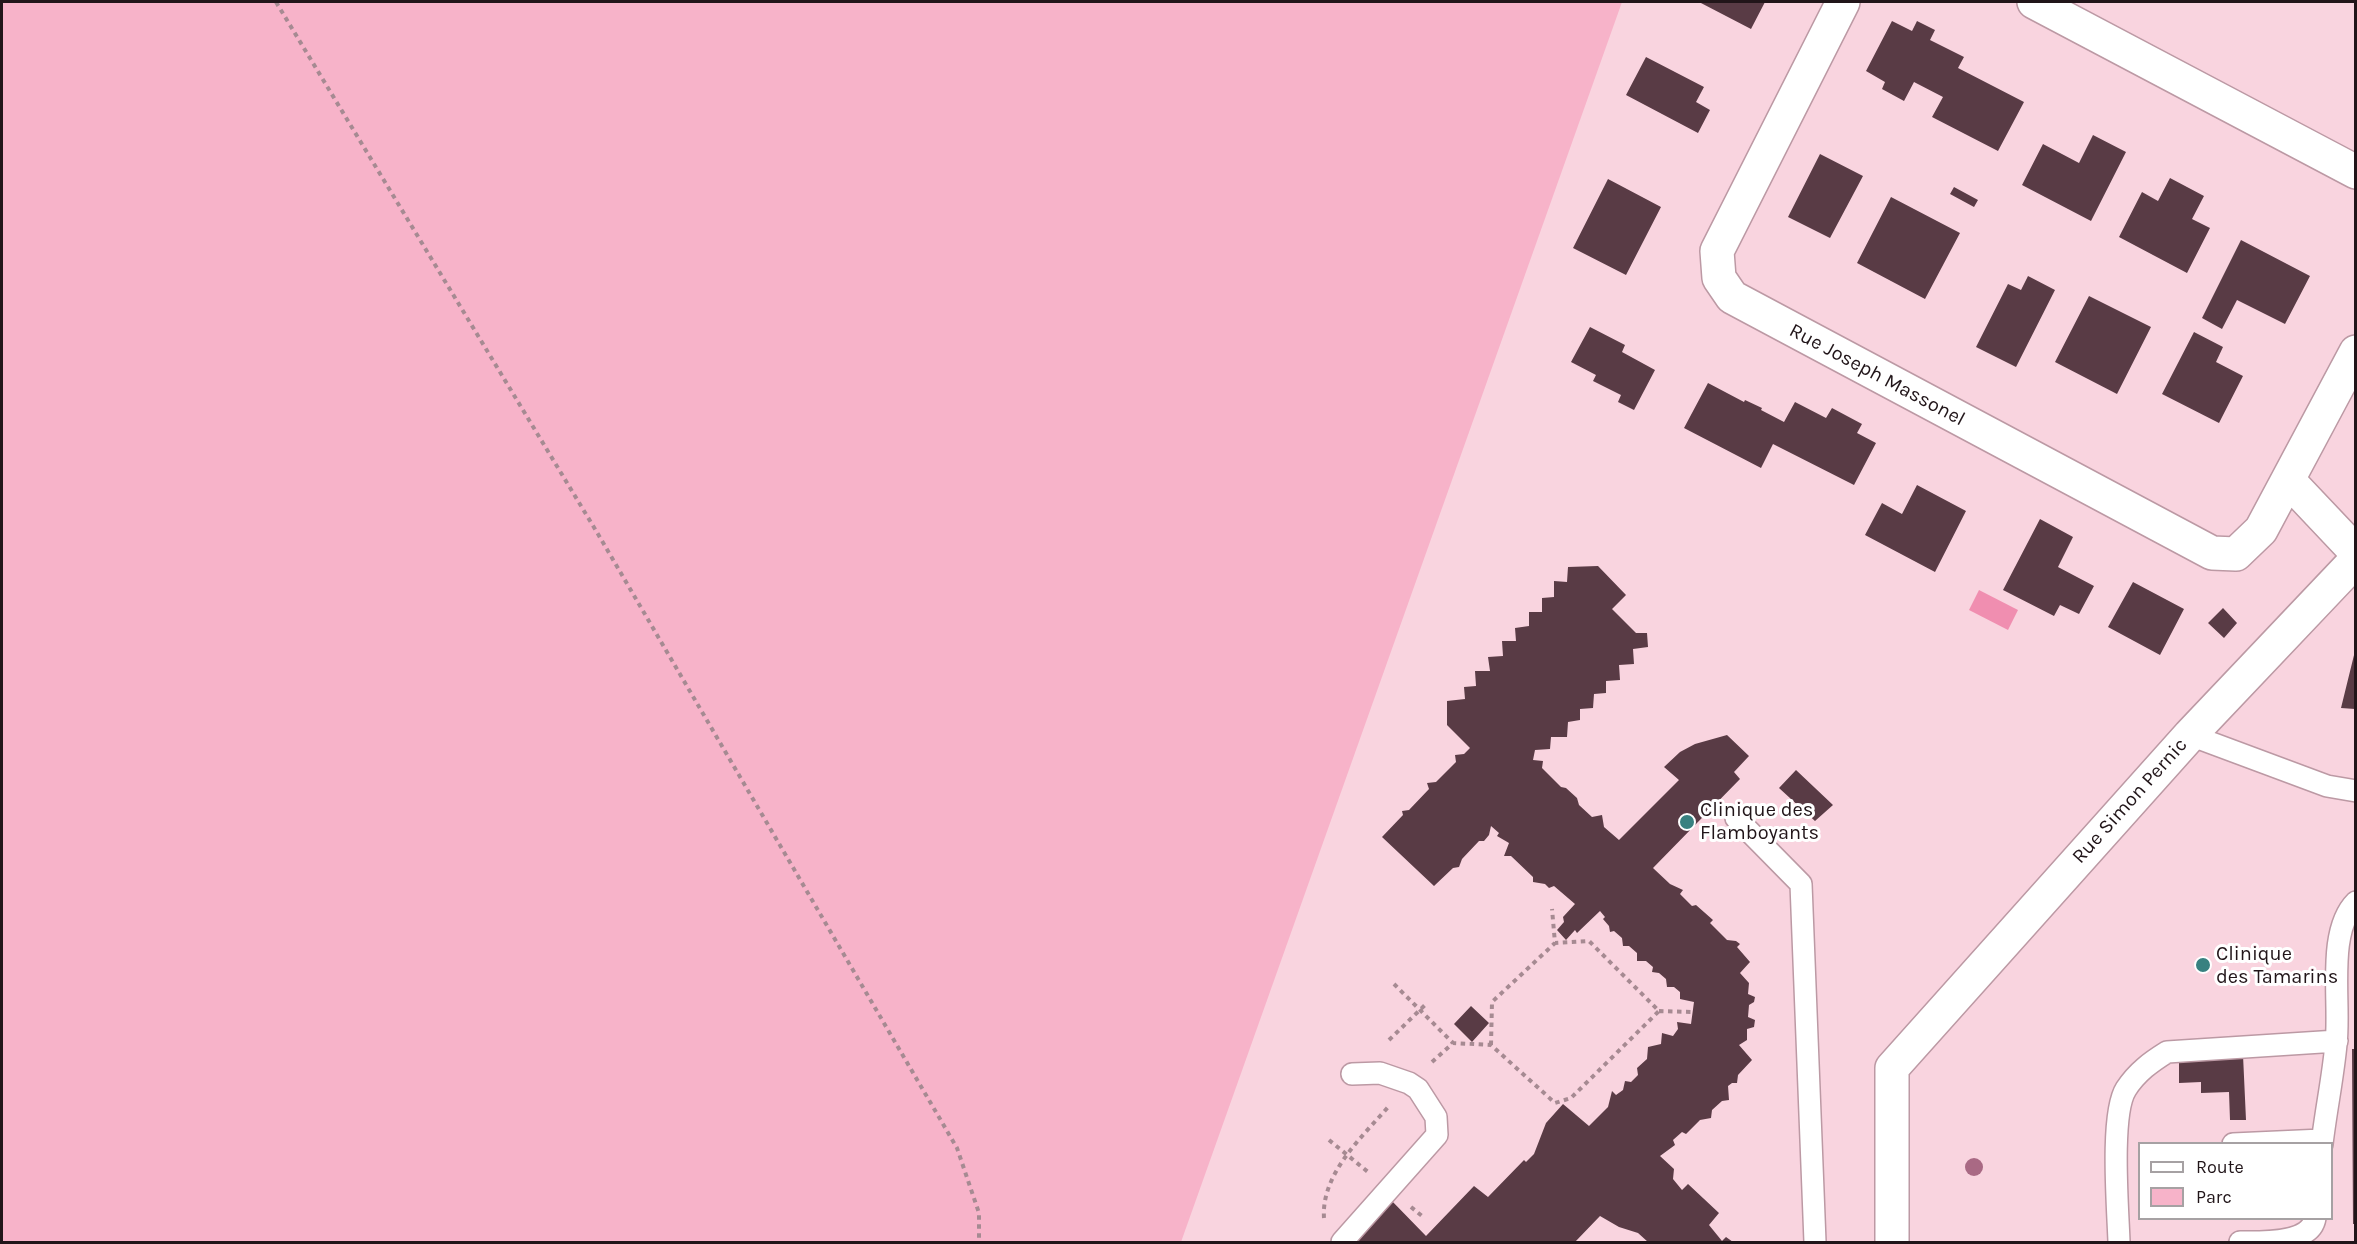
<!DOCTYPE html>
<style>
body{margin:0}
#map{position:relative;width:2357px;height:1244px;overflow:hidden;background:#f9d4df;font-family:Karla,sans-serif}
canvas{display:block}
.frame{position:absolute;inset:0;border:3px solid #211519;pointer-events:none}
.legend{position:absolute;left:2138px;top:1142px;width:195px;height:78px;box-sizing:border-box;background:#fff;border:2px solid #a6a1a3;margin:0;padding:8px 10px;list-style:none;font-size:18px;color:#211519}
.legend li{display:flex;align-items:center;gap:12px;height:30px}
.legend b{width:30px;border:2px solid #a6a1a3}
</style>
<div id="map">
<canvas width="2357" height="1244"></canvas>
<div class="frame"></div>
<ul class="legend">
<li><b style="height:8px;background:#fff"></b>Route</li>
<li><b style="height:16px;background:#f7b3c9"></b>Parc</li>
</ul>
</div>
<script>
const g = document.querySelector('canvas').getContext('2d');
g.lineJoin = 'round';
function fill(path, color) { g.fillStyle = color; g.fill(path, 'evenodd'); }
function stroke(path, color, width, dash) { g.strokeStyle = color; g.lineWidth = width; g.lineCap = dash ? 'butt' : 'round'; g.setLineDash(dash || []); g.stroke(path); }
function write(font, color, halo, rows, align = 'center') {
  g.font = font + ' Karla,sans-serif'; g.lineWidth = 6; g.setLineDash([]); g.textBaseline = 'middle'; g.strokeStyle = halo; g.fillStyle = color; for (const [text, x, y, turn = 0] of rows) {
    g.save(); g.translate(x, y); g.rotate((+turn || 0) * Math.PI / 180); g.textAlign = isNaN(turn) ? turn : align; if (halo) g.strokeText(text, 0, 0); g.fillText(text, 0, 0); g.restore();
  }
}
fill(new Path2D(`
 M2,2H1622L1181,1242H2Z`), '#f7b3c9');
fill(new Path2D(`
 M1979,590L2018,610L2008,630L1969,610Z`), '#f08eb0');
fill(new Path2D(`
 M1699,2H1765L1751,29Z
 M1892,21L1912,31L1917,21L1935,30L1930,40L1964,57L1958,68L2024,102L1998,151L1932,117L1943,97L1914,82L1904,101L1882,89L1885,82L1866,71Z
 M1646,57L1704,87L1696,102L1710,110L1698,133L1626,95Z
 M2093,135L2126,152L2091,221L2022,185L2043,144L2079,163Z
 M1820,154L1863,176L1830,238L1788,217Z
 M2170,178L2204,196L2192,219L2210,228L2187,273L2119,237L2142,192L2158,201Z
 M1608,179L1661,207L1626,275L1573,248Z
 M1954,187L1978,200L1974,207L1950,194Z
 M1891,197L1960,233L1925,299L1857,263Z
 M2241,240L2310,276L2285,324L2237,300L2222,329L2202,318Z
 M2028,276L2055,290L2016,367L1976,347L2008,284L2021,290Z
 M2089,296L2151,327L2117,394L2055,362Z
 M1590,327L1625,345L1622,352L1655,370L1634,410L1618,402L1621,395L1593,381L1596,375L1571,362Z
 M2194,332L2223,347L2216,362L2243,376L2219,423L2162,394Z
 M1708,383L1744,402L1745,400L1762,408L1761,410L1784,422L1795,402L1826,418L1832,408L1862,424L1857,433L1876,443L1854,485L1773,444L1761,468L1684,428Z
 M1917,485L1966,511L1935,572L1865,535L1882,503L1902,514Z
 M2040,519L2073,537L2058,567L2094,586L2079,614L2060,605L2054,616L2003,590Z
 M1598,566L1626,595L1612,609L1636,633H1647L1648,647L1633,649L1634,664L1619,665L1620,680L1606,681V693L1594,694L1593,708L1580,709V720L1568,722L1567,737H1551L1550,749L1535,750L1533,760L1543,761L1542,768L1561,787L1566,788L1577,798L1579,805L1592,817L1602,815L1604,827L1619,840L1679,780L1664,767L1680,752L1695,744L1727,735L1749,756L1734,772L1740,779L1653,868L1670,884L1683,890L1680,894L1692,906L1696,905L1713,920L1710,923L1727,940L1736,941L1740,944L1737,947L1750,962L1740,973L1749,983L1748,994L1755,997L1754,1002L1749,1005L1748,1017L1755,1020L1754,1027L1747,1029V1040L1739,1045L1752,1060L1738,1075L1737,1083H1732L1728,1086L1729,1100L1722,1101L1712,1110L1711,1118L1700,1120L1686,1134L1682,1132L1673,1140L1675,1145L1660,1156L1674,1169L1673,1179L1682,1190L1688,1184L1719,1213L1709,1225L1722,1241L1726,1237L1733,1242H1648L1638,1233L1619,1227L1600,1216L1575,1242H1349L1390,1199L1426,1236L1474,1186L1488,1197L1524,1160L1526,1162L1534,1154L1546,1123L1563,1104L1589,1126L1608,1107L1612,1091L1616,1095L1623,1090L1625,1081L1631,1082L1638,1075L1637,1068L1647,1059L1648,1047L1661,1044L1662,1033L1673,1036L1678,1029L1677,1022L1691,1024L1694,1002L1680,999V992L1674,987H1667L1666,979L1659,973L1652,972L1653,967L1646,961H1637V953L1629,946H1623L1622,938L1614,931L1610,932L1609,926L1603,919L1605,917L1600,911L1577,933L1575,930L1566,940L1557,930L1564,922L1563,917L1575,904L1554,886L1549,888L1545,884L1533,882V877L1511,856H1504L1509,843L1497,836L1499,833L1491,826L1489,835L1484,841H1479L1462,859L1459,867L1453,868L1434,886L1382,837L1403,815L1402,811L1409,810L1429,789L1427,783L1436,782L1456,762L1455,755L1464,754L1470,748L1447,725V701L1465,699L1464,687L1476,686L1475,671H1490L1488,657L1503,656L1502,641H1516L1515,628L1529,626V612H1542V598L1554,597V581L1567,582L1568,567Z
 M2133,582L2184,609L2160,655L2108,627Z
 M2223,608L2237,623L2224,638L2208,623Z
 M2355,651V709L2341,708Z
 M1796,770L1833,805L1815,821L1779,788Z
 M1471,1006L1489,1023L1472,1042L1454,1024Z
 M2352,1049H2355V1224H2353Z
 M2243,1055L2246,1120H2230L2229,1092L2201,1093V1082L2179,1083V1058Z`), '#593b45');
const lane = new Path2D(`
 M2190,735L2327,786L2356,791
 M1736,818L1801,884L1815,1242
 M2233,1144L2322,1140
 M2322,1144C2326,1110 2333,1077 2336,1044C2341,1003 2326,932 2356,902
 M1342,1242L1437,1135L1436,1117L1418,1089L1409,1083L1380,1073L1352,1074
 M2119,1242C2118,1210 2110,1114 2126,1089C2137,1072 2151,1062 2167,1052L2337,1041
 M2240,1242C2262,1242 2311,1244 2315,1218`);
const street = new Path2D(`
 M1843,2L1717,251L1719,278L1732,297L2212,553L2236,554L2261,530L2356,352
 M2034,2L2356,172
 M2288,480L2356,552
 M1892,1242V1068L2190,735L2356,560`);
stroke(lane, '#bc99a4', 24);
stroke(street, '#bc99a4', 36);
stroke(new Path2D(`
 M276,2L598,534L957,1148L979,1213V1242
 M1394,984L1453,1043
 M1659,1011L1692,1012
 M1389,1040L1426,1004
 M1491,1045L1492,1002L1555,943
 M1432,1062L1453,1043L1491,1045L1555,1103L1571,1098L1659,1011L1589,941L1555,943L1552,909
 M1329,1140L1368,1172
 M1411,1207L1422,1216
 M1324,1218C1321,1174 1362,1137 1389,1106`), '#a68a92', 4, [4.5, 4.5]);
stroke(lane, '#fff', 21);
stroke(street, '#fff', 33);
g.fillStyle = '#a96984';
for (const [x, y] of [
 [1974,1167]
]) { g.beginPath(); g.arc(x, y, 9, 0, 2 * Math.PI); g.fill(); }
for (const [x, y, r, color] of [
 [1687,822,8,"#388180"],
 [2203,965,8,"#388180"]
]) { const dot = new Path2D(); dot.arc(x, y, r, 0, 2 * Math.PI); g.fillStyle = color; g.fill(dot); stroke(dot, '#fff', 2); }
write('20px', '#211519', '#fff', [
 ["Rue Joseph Massonel",1877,375,28],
 ["Rue Simon Pernic",2130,801,-48]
]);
write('20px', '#211519', '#fff', [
 ["Clinique des",1700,810],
 ["Flamboyants",1700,833],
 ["Clinique",2216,954],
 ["des Tamarins",2216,977]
], 'left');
</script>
